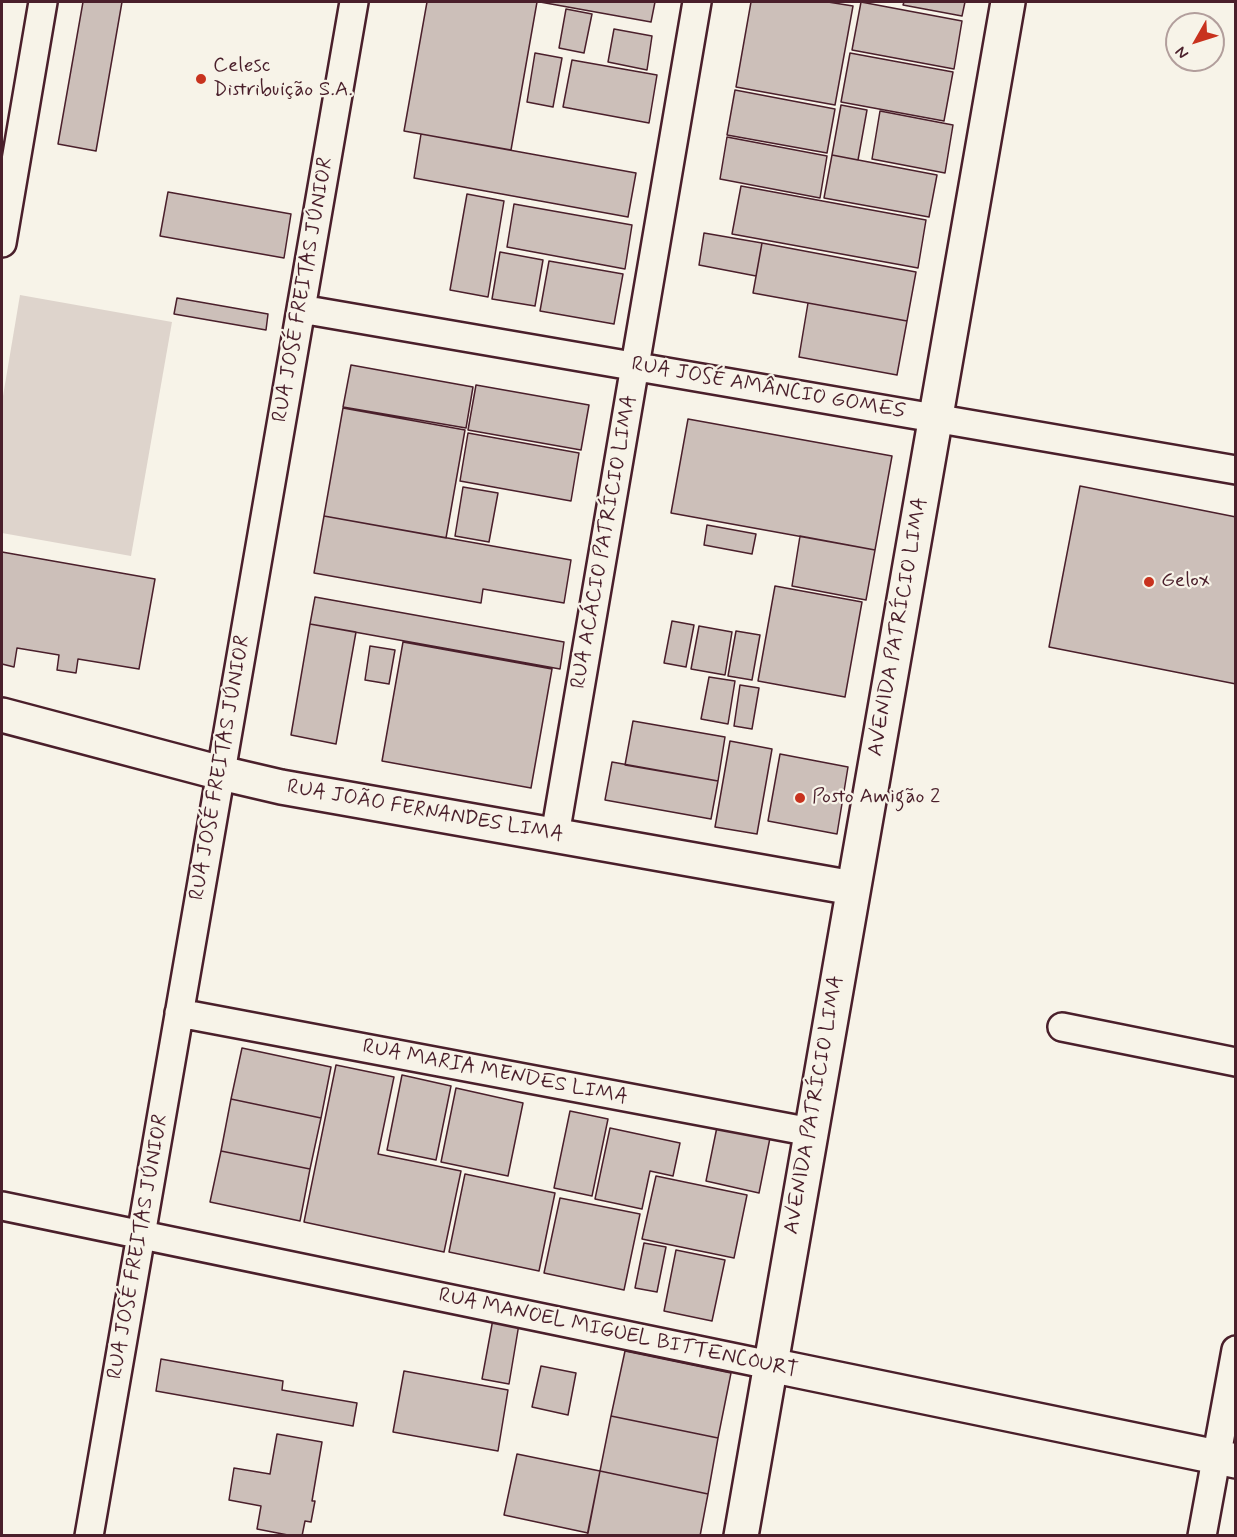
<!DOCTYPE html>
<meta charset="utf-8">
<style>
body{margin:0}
#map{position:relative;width:1237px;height:1537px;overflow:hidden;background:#f7f3e8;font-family:Mynerve,sans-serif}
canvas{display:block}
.frame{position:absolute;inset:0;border:3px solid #4a1f2b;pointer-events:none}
.north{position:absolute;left:1165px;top:12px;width:60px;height:60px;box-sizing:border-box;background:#f7f3e8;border:2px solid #b29e9c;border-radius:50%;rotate:231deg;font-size:16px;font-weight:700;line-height:24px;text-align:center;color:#4a1f2b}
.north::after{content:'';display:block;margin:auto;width:21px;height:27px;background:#c8321e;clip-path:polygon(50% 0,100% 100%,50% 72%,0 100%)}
</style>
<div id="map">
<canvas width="1237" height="1537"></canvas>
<div class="frame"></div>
<div class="north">N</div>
</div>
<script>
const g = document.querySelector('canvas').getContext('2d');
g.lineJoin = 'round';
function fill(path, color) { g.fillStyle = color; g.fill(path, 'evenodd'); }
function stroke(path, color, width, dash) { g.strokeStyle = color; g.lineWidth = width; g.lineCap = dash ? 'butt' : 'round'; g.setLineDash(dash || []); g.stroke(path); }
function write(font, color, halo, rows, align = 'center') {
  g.font = font + ' Mynerve,sans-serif'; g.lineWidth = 4.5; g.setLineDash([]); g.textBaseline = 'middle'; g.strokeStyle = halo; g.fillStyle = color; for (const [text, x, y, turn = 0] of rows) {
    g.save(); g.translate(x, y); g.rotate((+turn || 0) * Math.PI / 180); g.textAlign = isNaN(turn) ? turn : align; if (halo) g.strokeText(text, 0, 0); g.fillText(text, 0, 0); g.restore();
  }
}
fill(new Path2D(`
 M20,295L172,322L131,556L2,533V402Z`), '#ded4cc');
const building = new Path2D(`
 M83,2H122L96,151L58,144Z
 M427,2H537L511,150L404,131Z
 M540,2H655L651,22Z
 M751,2H828L853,6L835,105L736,87Z
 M861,2L962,21L954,69L852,50Z
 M904,2H965L962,16L903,5Z
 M566,9L592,14L584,53L559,48Z
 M614,29L652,36L647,70L608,62Z
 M535,53L562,58L553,107L527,102Z
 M850,53L953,72L944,121L841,102Z
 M572,60L657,75L649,123L563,107Z
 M735,90L835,109L827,153L727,135Z
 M841,105L867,110L858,160L832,155Z
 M880,111L953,125L945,173L872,159Z
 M421,134L636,173L628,217L414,178Z
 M727,137L827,156L820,198L720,179Z
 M832,155L937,175L929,217L824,198Z
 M741,186L926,220L918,268L732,234Z
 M168,192L291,214L284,258L160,236Z
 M467,194L504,201L488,297L450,290Z
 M514,204L632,225L625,269L507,247Z
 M704,233L762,243L756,276L699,265Z
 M762,243L916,272L907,321L753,293Z
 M500,252L543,260L535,306L492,299Z
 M549,261L623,274L614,324L540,311Z
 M177,298L268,314L266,330L174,314Z
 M808,303L907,321L897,375L799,357Z
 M351,365L473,387L466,428L343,407Z
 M476,385L589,405L581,450L468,430Z
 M343,408L465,430L446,538L324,516Z
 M688,419L892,456L875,550L671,513Z
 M468,433L579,453L571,501L460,481Z
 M1080,486L1236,517V684L1049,647Z
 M463,487L498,493L489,542L455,536Z
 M324,516L571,560L564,603L483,589L481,603L314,573Z
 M707,525L756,534L752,554L704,545Z
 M800,536L875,550L866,600L792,586Z
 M2,552L155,579L139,669L78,659L76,673L57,670L59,655L17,648L14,667L2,664Z
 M775,586L862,602L845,697L758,681Z
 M315,597L564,642L560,669L310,624Z
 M672,621L694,625L686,667L664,663Z
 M310,624L356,632L336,744L291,735Z
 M699,626L732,632L725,675L691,669Z
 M736,631L760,635L752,680L728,676Z
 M403,642L552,669L531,788L382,761Z
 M370,646L395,650L389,684L365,680Z
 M709,677L735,681L728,724L701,719Z
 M740,685L759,688L752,729L734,726Z
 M633,721L725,737L718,781L625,765Z
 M730,741L772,749L757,834L715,827Z
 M780,754L848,767L837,834L768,821Z
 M612,762L718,781L711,819L605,800Z
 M242,1048L331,1067L321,1118L231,1099Z
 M336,1065L394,1077L378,1154L461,1171L444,1252L304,1222Z
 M402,1075L451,1086L436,1160L387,1150Z
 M456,1088L523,1103L508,1176L441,1162Z
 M231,1099L321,1118L310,1169L221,1151Z
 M570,1111L608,1119L592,1196L554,1188Z
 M717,1127L770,1138L759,1193L706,1181Z
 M610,1128L680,1143L673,1176L650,1171L642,1209L595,1199Z
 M221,1151L310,1169L300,1221L210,1202Z
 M465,1174L555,1193L539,1271L449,1252Z
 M656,1176L747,1195L734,1258L642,1239Z
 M560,1198L640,1214L624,1290L544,1273Z
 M644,1243L666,1247L657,1292L635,1288Z
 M676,1250L725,1260L712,1321L664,1311Z
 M493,1319L519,1324L509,1384L482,1379Z
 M625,1351L731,1373L718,1438L611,1416Z
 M161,1359L283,1381L282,1390L357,1403L353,1426L156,1391Z
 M541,1366L576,1373L568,1415L532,1407Z
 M404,1371L508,1390L498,1451L393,1432Z
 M611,1416L718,1438L708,1494L600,1471Z
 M277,1434L322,1442L312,1501H315L311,1522L305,1521L302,1536H293L257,1529L261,1506L229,1500L234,1468L270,1474Z
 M517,1454L600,1471L588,1533L504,1515Z
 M600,1471L708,1494L700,1536H587Z`);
fill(building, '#ccbfb9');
stroke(building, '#4a1f2b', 1.5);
const minor = new Path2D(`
 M2,243L43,2
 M301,309L1236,470
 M555,835L697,2
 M179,1013L811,1132
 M1062,1027L1236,1062
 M2,1206L770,1365
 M89,1536L354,2
 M1202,1536L1236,1350`);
const tertiary = new Path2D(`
 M2,715L221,773L281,787L853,888
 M770,1365L1236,1461`);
const primary = new Path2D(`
 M741,1536L1008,2`);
stroke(minor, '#4a1f2b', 32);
stroke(tertiary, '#4a1f2b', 38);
stroke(primary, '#4a1f2b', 38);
stroke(minor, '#f7f3e8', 27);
stroke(tertiary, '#f7f3e8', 33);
stroke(primary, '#f7f3e8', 33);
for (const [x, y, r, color] of [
 [201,79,6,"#c8321e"],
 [1149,582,6,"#c8321e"],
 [800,798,6,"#c8321e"]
]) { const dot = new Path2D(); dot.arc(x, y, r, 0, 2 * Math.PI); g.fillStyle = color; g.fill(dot); stroke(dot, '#f7f3e8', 2); }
write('21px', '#4a1f2b', '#f7f3e8', [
 ["Celesc",213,67],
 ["Distribuição S.A.",213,91],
 ["Gelox",1161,582],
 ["Posto Amigão 2",812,798]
], 'left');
write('21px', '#4a1f2b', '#f7f3e8', [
 ["RUA JOSÉ FREITAS JÚNIOR",304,290,-80],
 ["RUA JOSÉ AMÂNCIO GOMES",768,389,10],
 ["RUA ACÁCIO PATRÍCIO LIMA",605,542,-80],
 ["AVENIDA PATRÍCIO LIMA",899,627,-80],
 ["RUA JOSÉ FREITAS JÚNIOR",221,768,-80],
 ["RUA JOÃO FERNANDES LIMA",425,812,10],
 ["RUA MARIA MENDES LIMA",495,1073,11],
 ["AVENIDA PATRÍCIO LIMA",815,1105,-80],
 ["RUA JOSÉ FREITAS JÚNIOR",139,1247,-80],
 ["RUA MANOEL MIGUEL BITTENCOURT",618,1334,12]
]);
</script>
